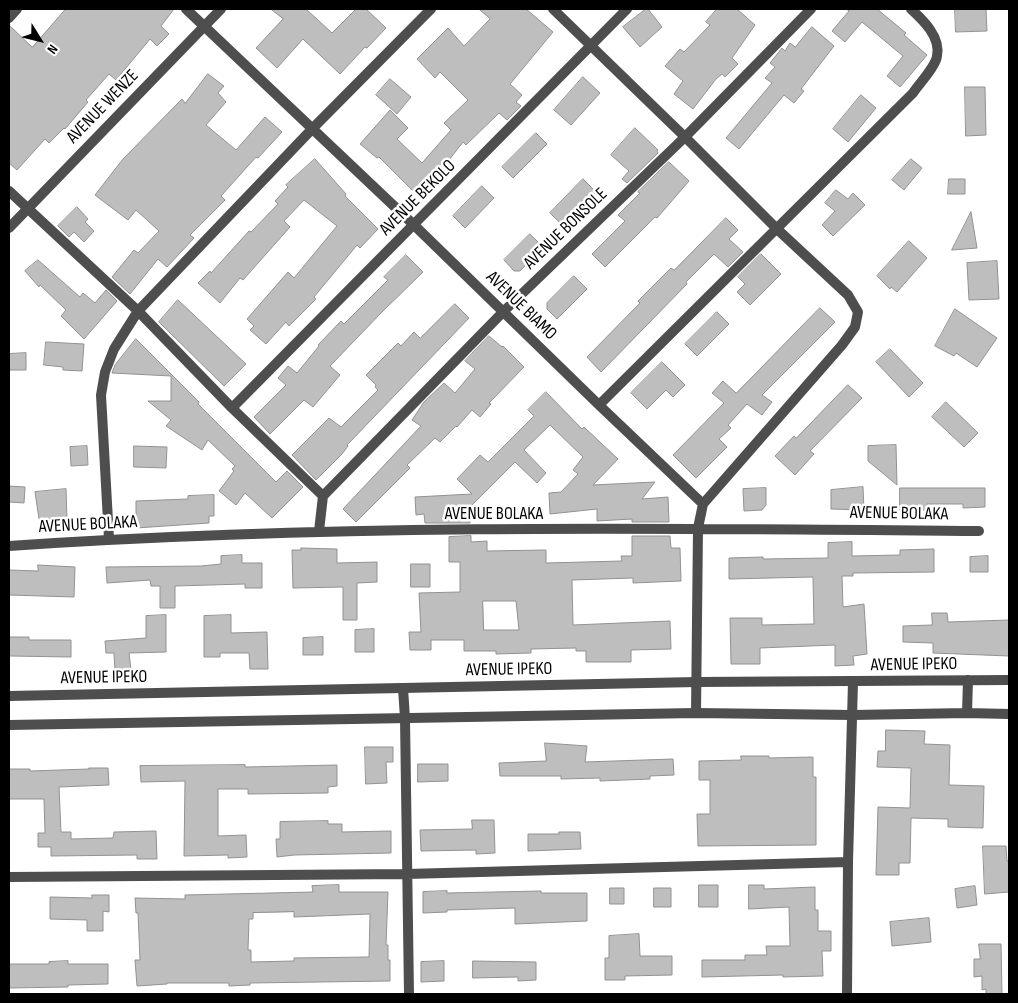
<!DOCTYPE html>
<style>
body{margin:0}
#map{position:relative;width:1018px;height:1003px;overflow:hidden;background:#fff;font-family:"Sofia Sans Condensed",sans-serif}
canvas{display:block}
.frame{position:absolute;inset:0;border:10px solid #000;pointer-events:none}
.north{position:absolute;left:15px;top:15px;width:50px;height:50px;-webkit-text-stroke:4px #fff;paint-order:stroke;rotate:126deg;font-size:14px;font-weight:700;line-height:20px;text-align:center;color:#000}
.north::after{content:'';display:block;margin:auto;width:18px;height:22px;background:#000;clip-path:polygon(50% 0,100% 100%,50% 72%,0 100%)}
</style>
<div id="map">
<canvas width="1018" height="1003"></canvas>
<div class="frame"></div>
<div class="north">N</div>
</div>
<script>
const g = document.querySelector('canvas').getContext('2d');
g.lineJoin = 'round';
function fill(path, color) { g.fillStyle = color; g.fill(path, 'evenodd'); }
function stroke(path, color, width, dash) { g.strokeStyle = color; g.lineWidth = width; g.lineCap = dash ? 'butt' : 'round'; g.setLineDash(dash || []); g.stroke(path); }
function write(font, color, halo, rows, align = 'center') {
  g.font = font + ' "Sofia Sans Condensed",sans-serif'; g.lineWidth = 5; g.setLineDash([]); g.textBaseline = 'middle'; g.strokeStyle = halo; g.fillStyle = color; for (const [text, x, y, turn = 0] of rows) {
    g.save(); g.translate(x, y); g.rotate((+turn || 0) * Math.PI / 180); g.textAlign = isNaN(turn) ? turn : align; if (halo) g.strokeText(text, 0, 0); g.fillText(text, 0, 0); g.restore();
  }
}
const building = new Path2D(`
 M66,9H174L161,26L169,34L157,46L150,39L116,80L109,74L86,100L88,102L65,129L64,128L49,143L45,139L17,170L9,163V25L32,47Z
 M271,9H306L332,33L356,9H366L386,28L367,48L365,47L340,74L303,39L277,68L256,48L283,19Z
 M479,9H526L553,32L510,84L522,95L516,102L521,106L507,120L499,113L466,145L463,142L442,169L417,195L379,157L377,158L360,144L390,110L408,128L397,139L422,163L451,130L444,123L468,100L440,72L435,78L417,59L448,28L464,46L490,19Z
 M646,9H648L662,27L640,47L623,27Z
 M717,9H737L755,25L732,58L738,64L725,77L722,74L716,79L693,109L674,94L683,81L665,66L680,49L684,52L710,25L706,22Z
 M846,9H877L906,33L904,35L927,55L900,87L887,76L903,56L862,22L845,42L832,31L849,11Z
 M955,9H986L987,31L956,32Z
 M812,27L834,46L801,89L804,91L794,103L784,95L739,149L726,138L772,83L765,78L775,67L770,63L782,48L785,51L790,43L795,47Z
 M208,74L224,86L218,93L226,102L206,125L236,150L265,117L282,132L258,158L256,157L221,196L225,200L190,235L194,238L167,267L158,259L130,294L112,277L134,250L138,253L159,231L136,210L128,220L95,195L123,159L182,99L185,103Z
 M583,77L600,93L571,125L554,110Z
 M390,79L411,97L397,114L376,95Z
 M965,87H985L986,135L966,136Z
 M861,95L876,108L848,142L833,129Z
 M635,128L658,150L657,151L658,153L627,183L622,179L629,171L611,155Z
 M536,133L547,144L513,178L502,167Z
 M315,159L346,194L345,196L378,229L360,248L357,245L314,297L316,299L289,326L286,322L266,344L250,330L254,326L247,319L288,272L294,278L337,226L304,200L284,221L290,227L243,280L240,278L220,303L198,283L210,271L211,273L249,231L251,232L278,204L275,201L288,187L286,185Z
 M911,159L922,168L904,190L892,180Z
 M669,162L689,181L657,218L655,217L605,267L592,254L625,221L618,215L640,193L638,192Z
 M583,179L596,192L563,226L550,213Z
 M949,179H965V194H948Z
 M482,186L494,198L465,228L453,216Z
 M836,190L848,199L853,193L865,205L833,236L822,225L835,211L825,203Z
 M77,207L88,219L85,222L94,231L84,242L74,232L69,237L58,226Z
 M971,212L977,248L952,250Z
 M726,218L738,230L729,239L743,252L728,267L714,254L686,282L687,284L601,372L587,357L640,303L638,301L671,268L674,270Z
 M530,234L543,247L520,271H514L504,260Z
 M909,241L927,258L897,292L891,287L890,289L877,276Z
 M761,254L781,274L750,305L737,292L745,284L738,277Z
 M406,255L423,272L382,312L330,366L340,375L313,407L304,400L270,434L254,417L286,385L278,378L288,366L297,373L319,346L318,345L341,321L344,324L388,280L384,277Z
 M38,260L80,297L83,293L95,303L106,290L117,301L84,339L61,316L66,310L40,285L39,287L25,271Z
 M997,261L999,299L969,300L967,263Z
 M574,276L587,289L557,319L547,309V303Z
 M178,300L246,364L224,386L159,322Z
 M455,304L469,318L373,418L347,445L348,446L342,454L316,480L292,455L329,418L341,427L378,390L375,387L376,385L366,375L398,343L401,346L414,332L420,338Z
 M820,308L835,322L762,395L772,402L762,415L747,404L728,425L731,428L719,439L727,447L696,478L673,455L724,403L712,393L723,381L736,393Z
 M955,309L997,338L977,367L956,353L954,356L935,346Z
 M717,312L729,324L697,356L685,344Z
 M489,336L502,347L503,346L524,367L489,403L491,404L480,417L472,410L457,427L456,426L440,442L435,438L407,465L410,468L356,522L343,509L421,426L412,420L424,402L444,383L455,393L475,369L465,361Z
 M136,339L199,402L198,404L276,482L287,471L303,487L272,518L245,493L236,505L219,491L234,471L232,469L235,466L208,440L202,450L166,426L171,420L148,401H171V376L112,373L115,365Z
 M46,342L84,344L82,371L63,370V367L44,365Z
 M890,349L923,383L909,397L876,362Z
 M26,353V370H9V354Z
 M662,362L685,385L673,397L666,390L647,409L631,393Z
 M848,385L862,398L810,451L814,454L795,475L775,456L794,436L796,438Z
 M546,392L582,429L584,427L618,459L593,485L655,482L642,499L668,497L669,522H632V519L597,521V509L550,514L549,493L561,492L578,474L573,470L583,457L550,425L524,450L546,473L537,483L515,462L469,508L470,523H425L424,514L416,515L415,497L472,494L457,479L480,455L488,462L534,416L528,410Z
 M946,402L978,433L964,447L932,417Z
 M896,445L897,485L868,461V446Z
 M87,446L88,465L71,466L70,447Z
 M134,446L167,447L166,468L134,467Z
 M9,486L25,487L24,503L9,502Z
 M863,487L864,510L831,509V490Z
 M766,488V505L762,510L744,511L743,489Z
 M900,488H985V507L963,508V504H927V510H900Z
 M66,489L67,519H39L35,492Z
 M214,495V516H209V523L136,528V501L188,499V496Z
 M471,536V542L487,541V551L546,550V563L622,561L621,556H632V536H670L671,548H680L681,581L633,583V578L572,580L573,625L670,621L671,649L631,650V662H586V651H576V648L531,649V653L496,654V651H464V640H431V650H410L409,632H421L419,593L460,592V562H449V537ZM483,601H516L519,630H484Z
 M852,542V556L900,555V550L934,549V572L853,573V576H842L843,607L864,604L867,654L853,656L854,665L835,666V645L760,648V664H731L730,618H762V625L814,624L813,577L729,579V558L763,557V559L828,558V543Z
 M301,548L337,549V563L377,562V582L357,583V620H343V587L293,588L292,550H301Z
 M242,555V563H262V588H245V584L175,586V608H160V586H151L150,580L107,583L106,567L201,566L221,564V556Z
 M988,556V572H970V557Z
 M411,564H430V587H411Z
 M38,565L75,567L74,597L9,595V570L38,571Z
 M932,613H947L948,622L1009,620V656L933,653V643L903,642V626L932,625Z
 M166,615V652L129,653L131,670L115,672L114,653H106L105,641L146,638V616Z
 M231,615V633L267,632L268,669H250L249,653H220V657H204V616Z
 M374,629V652H355V630Z
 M9,637H29V640H71V657L9,656Z
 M323,637V655H303V638Z
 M886,730L925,731L924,744L950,745L949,785L984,786L983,828L948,827V819L911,818L910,863H899V875H876L878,807L910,808L911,768L877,767L878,751H885Z
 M545,743L587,746L585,762L673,759L674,775L650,776V779L600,781V778L561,779V776H500L499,763L546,761Z
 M365,747H393V762H386L387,783L366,784Z
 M741,756H769V758L813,757V777H816V845L698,846L697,814H710V780H699V761L741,760Z
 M418,764H448V781L418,782Z
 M245,765V767L337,765V786L328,787V793L248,794V789H218V836L246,835L247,857L228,858V855L184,856L185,781L141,782L140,766Z
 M89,768H108L109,785L59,787L61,832H71V839L113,838L114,832L156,831L157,859H137V855L51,856V847H38V833H45L44,799H9V769H30V771L89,769Z
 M472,820H494L495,853L476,854V850L421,851L420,830L472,829Z
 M328,821V824H342V832L391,831V853L294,855L277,857L276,839H280V822Z
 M559,832H580L581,849L528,851V834H559Z
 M983,846H1006L1007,861H1009V892L985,894Z
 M339,885V892H388L386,945H388V960H390V981L250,983V985L229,986V983H167V984L137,986L135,960H140L138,913H136L135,898L185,899V895L313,892L312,886ZM294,912V917L370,914L369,957L294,958V961L251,962V950H248L249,919H253V913Z
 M699,885H718V907H699Z
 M749,885H764V889L815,887V910H818V931H831V951H822L823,976L783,977V975L702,977V960H745V955H767L766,946H790L789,907L749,909Z
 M975,886L977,905L957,908L955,889Z
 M610,888H624V904H610Z
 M654,888H671V907H654Z
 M447,891V893L541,891V893H587V921L515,924V908L447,910V912L423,913V892Z
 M92,895H109V912L103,911V931H87V920L50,919V897L92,898Z
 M929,918L931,942L892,946L890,922Z
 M639,934L640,956H672V975L625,976V980H605V958H609V936Z
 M979,944H1001L1002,994H986V989L982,990V976L974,977V959H980Z
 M68,961V964H108V984L68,985V987L9,988V964H49V962Z
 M444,961V981L421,982V962Z
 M473,961L536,962V980L518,981V977L473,978Z`);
fill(building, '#bebebe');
stroke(building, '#929292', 1);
stroke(new Path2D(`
 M186,9L414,225L599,405L703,504L698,528L696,713
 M553,9L685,137L777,229L848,295L858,312L855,327L842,345L703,504
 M9,18L17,9
 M9,191L138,311L232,408L323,496L319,531
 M9,228L221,9
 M599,405L913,93C919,84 936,66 937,56C941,37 923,20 911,9
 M232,408L627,9
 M323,496L504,311L685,137L811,9
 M109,539L101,395L105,372L114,349L138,311L313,128L431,9
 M9,546C332,524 656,528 979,531
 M403,688L405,718L409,994
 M9,877L407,874L848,862
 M847,994L848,862L853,682`), '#4e4e4e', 10);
stroke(new Path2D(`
 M9,696L697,682L1009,680
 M967,713L968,680
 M9,725L696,713L853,715L967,713L1009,714`), '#4e4e4e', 10);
write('18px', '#000', '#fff', [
 ["AVENUE WENZE",103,107,-46],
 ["AVENUE BEKOLO",418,198,-45],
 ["AVENUE BONSOLE",566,229,-44],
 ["AVENUE BIAMO",521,306,44],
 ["AVENUE BOLAKA",494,514],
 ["AVENUE BOLAKA",899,514,1],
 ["AVENUE BOLAKA",88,525,-3],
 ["AVENUE IPEKO",914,665,-1],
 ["AVENUE IPEKO",509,670,-1],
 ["AVENUE IPEKO",104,678,-1]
]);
</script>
